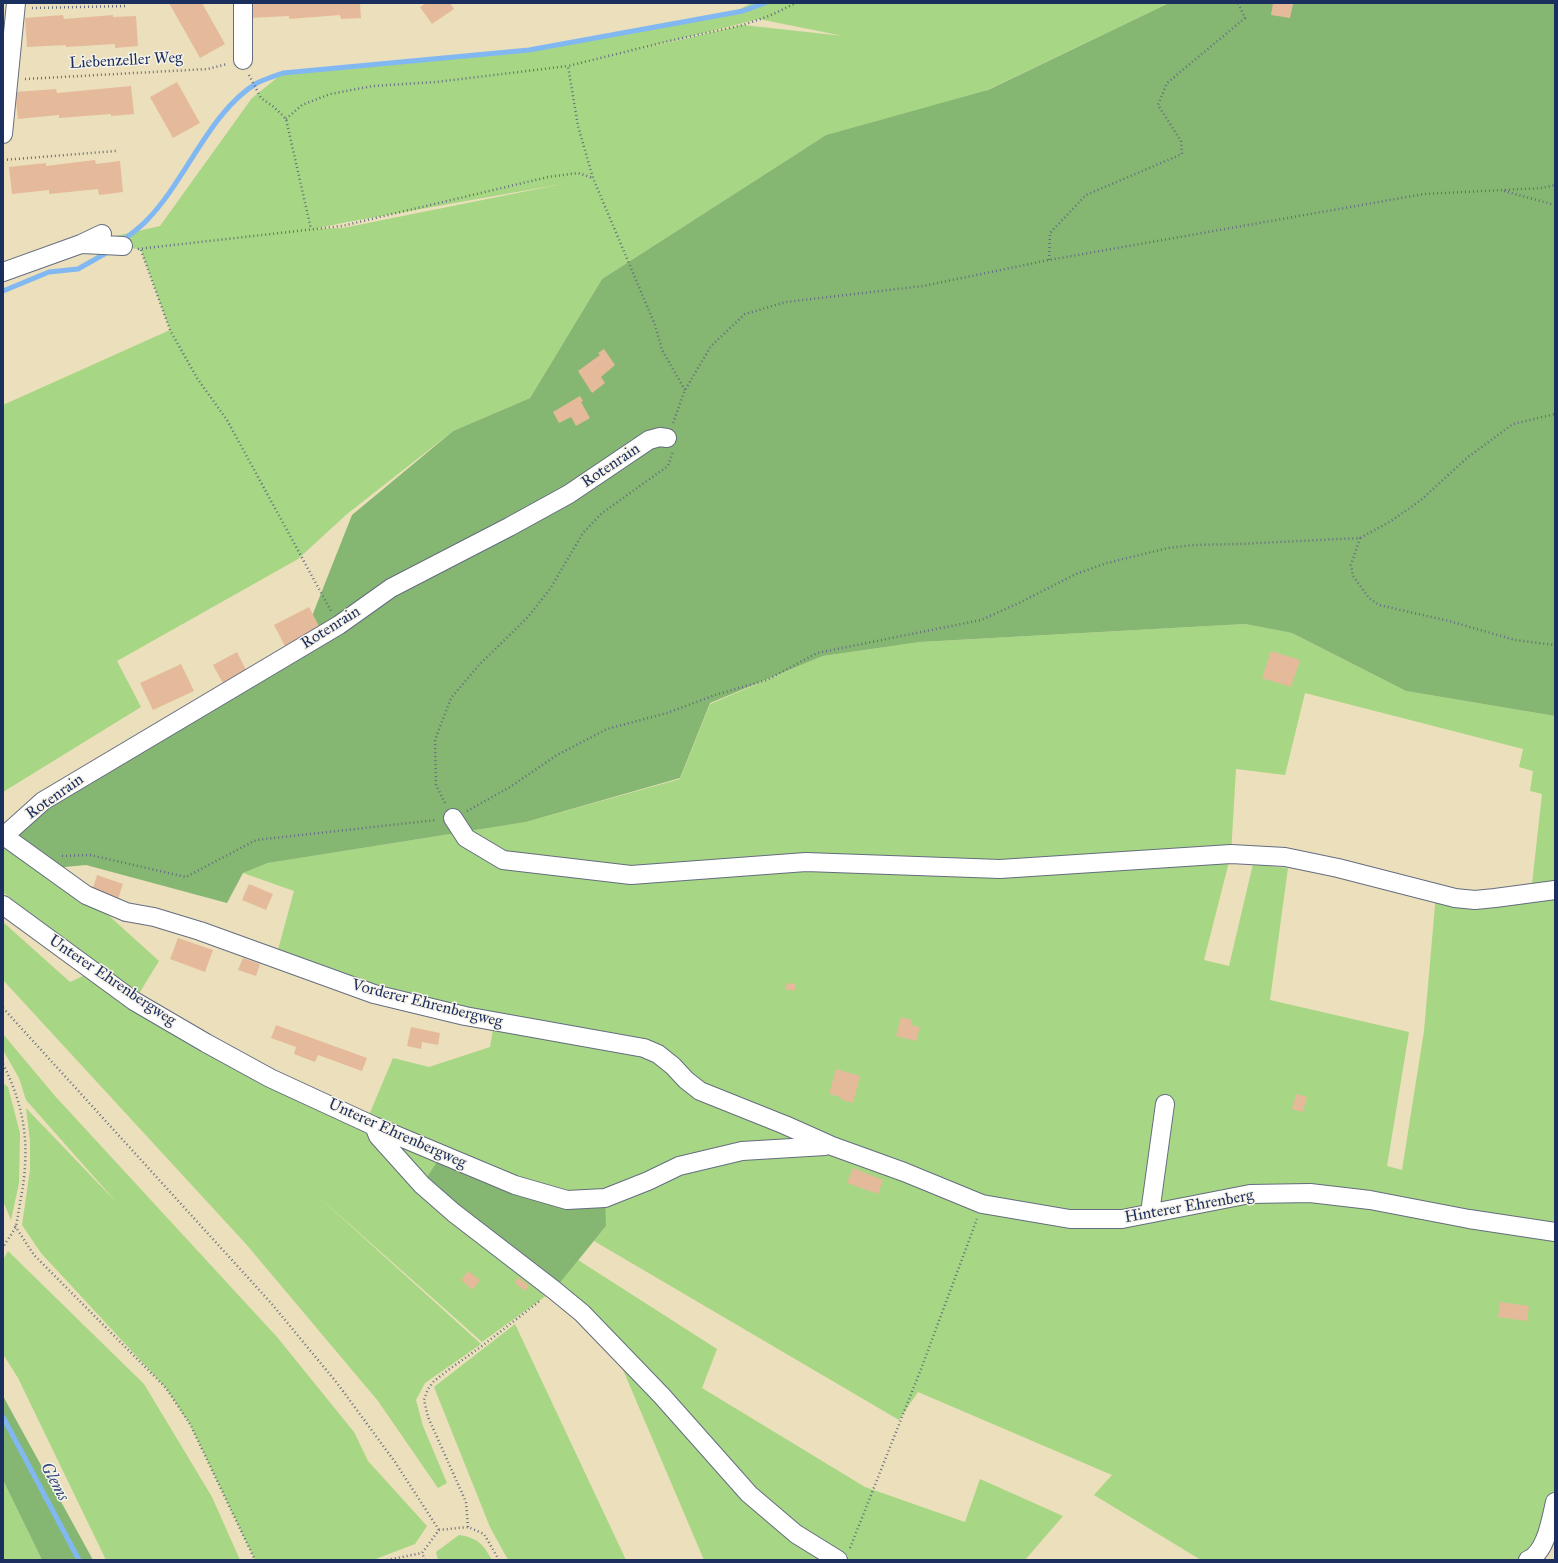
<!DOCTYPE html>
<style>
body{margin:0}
#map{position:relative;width:1558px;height:1563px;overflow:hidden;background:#ebdfbc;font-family:"IM FELL Great Primer",serif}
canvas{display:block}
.frame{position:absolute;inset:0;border:4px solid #1b2f5e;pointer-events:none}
</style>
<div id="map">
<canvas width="1558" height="1563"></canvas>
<div class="frame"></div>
</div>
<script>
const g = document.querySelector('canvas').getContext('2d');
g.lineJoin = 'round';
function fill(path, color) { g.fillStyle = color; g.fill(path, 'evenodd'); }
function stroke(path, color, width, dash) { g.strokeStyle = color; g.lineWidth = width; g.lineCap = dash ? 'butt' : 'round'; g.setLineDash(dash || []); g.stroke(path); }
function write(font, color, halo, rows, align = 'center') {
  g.font = font + ' "IM FELL Great Primer",serif'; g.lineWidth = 3; g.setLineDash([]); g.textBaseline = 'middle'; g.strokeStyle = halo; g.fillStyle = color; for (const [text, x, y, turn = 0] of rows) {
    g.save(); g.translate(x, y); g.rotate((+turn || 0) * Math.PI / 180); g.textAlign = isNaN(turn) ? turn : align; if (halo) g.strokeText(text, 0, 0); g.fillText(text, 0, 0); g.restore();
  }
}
fill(new Path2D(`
 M752,3H1169L983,92L826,135L602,279L530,398L453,431L347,514L298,559L117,661L141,707L3,792V405L170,330L141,250L123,246L81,244L160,226L252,98L283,73L529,50L732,13ZM759,19L843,36L743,25L633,51ZM562,184L343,228L315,229L342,223Z
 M1245,624L1292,633L1406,691L1555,716V1513L1528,1560H1201L1094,1495L1112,1475L918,1392L899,1420L594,1241L606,1226L567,1200L369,1115L393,1058L429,1067L490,1047L494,1023L374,994L276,957L294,891L243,873L268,863L526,822L680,779L710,704L823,656L920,642ZM1305,693L1523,749L1519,767L1533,771L1530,791L1542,794L1531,893L1436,894L1424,1031L1402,1170L1387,1166L1409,1032L1270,1000L1288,868L1253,864L1229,966L1204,960L1231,854L1236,769L1285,775Z
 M3,844L86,895L159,961L135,1000L444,1155L554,1290L578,1260L717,1349L702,1388L865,1487L965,1522L980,1479L1063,1516L1025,1560H704L612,1344L554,1290L482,1342L310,1189L481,1344L425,1383L416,1400L423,1426L447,1483L438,1488L378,1401L246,1244L3,980V922L70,982L94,971L3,892Z
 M3,1034L55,1096L277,1337L354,1432L368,1461L427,1526L415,1544L373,1560H255L190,1424L166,1388L41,1253L22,1225L30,1170V1141L26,1108L118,1204L26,1100L19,1078L3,1050Z
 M3,1083L8,1087L20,1133L19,1183L11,1220L3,1201Z
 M8,1251L144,1384L212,1497L240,1560H106L18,1378L3,1354V1260Z
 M515,1324L626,1560H508L490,1527L434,1387Z
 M3,1480L42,1560H3Z
 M459,1535C478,1538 483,1544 492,1560H438L436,1552Z`), '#a7d684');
fill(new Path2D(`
 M1169,3H1555V716L1406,691L1292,633L1245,624L920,642L823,656L710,703L680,778L526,822L268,863L243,873L227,903L86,865L54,868L4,836L299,649L352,515L453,431L530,398L602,279L826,135L988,90Z
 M444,1151L499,1179L605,1198L606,1226L554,1290L422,1185Z
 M3,1396L93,1560H42L3,1480Z`), '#85b772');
stroke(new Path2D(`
 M122,241C131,234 141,227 148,219C186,180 210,111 257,83C265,79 275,76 283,73L529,50L743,11L765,3
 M3,291L49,272L78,269L108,252
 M3,1417L79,1560`), '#82b8f1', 5);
fill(new Path2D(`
 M169,3H202L225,44L200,58Z
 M248,3H360L361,18L341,19L340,15L289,19V16L250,18Z
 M426,3H450L454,9L432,24L420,7Z
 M1273,3L1293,4L1290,18L1271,15Z
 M63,15L64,19L113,15V17L136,16L138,46L115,48V44L66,47V45L27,47L25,18Z
 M177,82L200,123L173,138L150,97Z
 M131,86L134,114L111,116V114L59,118V115L18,119L15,92L56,89L57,93Z
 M95,160L96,164L120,161L123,192L99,195L98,189L49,194V190L12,194L9,167L46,163V166Z
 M604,349L615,365L601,377L605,383L592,393L578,371L600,355L598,353Z
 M580,396L583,401L581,402L590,418L576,426L571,417L559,423L553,412Z
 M309,607L320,628L285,646L274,625Z
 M1271,651L1300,660L1291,687L1262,678Z
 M237,652L248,674L225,687L213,665Z
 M181,664L194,691L153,710L140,683Z
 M97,875L123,884L118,899L92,891Z
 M249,884L273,894L266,910L242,900Z
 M178,938L213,950L205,972L170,959Z
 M243,958L260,964L256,976L238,970Z
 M787,983L796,984L795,991L785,989Z
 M901,1017L912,1020L911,1025L920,1027L916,1041L896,1036Z
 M276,1025L367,1058L362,1071L318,1055L315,1062L294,1054L296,1047L271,1038Z
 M411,1027L440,1033L438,1045L422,1042L421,1049L407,1046Z
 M836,1069L860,1076L853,1103L840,1099L841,1097L829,1094Z
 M1296,1094L1307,1097L1303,1112L1292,1109Z
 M853,1168L883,1180L878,1194L847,1183Z
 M468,1271L480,1280L473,1290L461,1280Z
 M518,1277L529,1286L525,1291L515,1283Z
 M1500,1302L1529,1306L1527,1321L1498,1317Z`), '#e5ba9a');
const minor = new Path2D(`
 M243,60V3
 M3,134L16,3
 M82,244L123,246
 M3,272L81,244L102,234
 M453,818L466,838L503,860L631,875L806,862L1000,869L1231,854L1285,857L1338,868L1455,898L1475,900L1495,898L1555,890
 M4,836L43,801L339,625L391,588L509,527L569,494L649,440L660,437L667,438
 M3,837L4,836L86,895L126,912L154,917L200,931L374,994L465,1016L644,1048L658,1054L673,1066L686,1080L700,1091L785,1125L832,1146L904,1172L982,1204L1070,1219H1122L1250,1194L1310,1193L1370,1200L1469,1219L1555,1232
 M3,905L134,1001L206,1043L270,1078L374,1126L515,1185L567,1200L605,1198L648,1181L679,1166L742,1151L825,1146
 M374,1126L378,1136L422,1185L454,1213L554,1290L582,1313L662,1396L749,1494L796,1534L838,1560
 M1150,1213L1165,1104
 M1528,1560C1546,1553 1551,1519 1555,1502`);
stroke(minor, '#646d7f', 20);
stroke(new Path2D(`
 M32,8L126,6
 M249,75L261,98L274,107L286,119L311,229
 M25,79L208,69L227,64
 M286,119L302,105L330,94L373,86L436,82L568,66
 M3,160L116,151
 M1504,191L1555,205
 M138,249L342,226L548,177L578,173L593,178
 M141,250L170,330L197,378L227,420L331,611
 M1049,260L1050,233L1086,195L1182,154L1181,141L1158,105L1167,83L1245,18L1238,3
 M685,390L662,350L655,325L593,178L578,126L568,66L669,41L743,25L769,16L796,3
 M673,423L685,390L711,346L745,314L786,302L923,286L1049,260L1424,194L1542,188L1555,185
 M1360,538L1351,565L1353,576L1369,598L1379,605L1449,621L1515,640L1555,645
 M445,803L436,785L435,740L451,698L479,665L528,617L550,589L583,533L602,513L668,466L673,452
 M467,811L510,787L557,755L607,729L667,713L715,695L767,680L817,653L981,620L1021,602L1076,574L1107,563L1168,548L1194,545L1238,544L1360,538L1391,521L1421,500L1468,457L1513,424L1555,414
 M62,856L90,855L186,877L256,840L436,820
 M3,1008L271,1303L337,1383L395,1462L439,1530
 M3,1064C26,1110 30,1148 21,1198C19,1207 18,1217 16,1226C13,1233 7,1240 3,1247
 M15,1226L34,1255L166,1388L190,1424L255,1560
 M468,1527L466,1502L428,1417L424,1400L428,1389L434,1381L451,1368L482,1346L541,1300
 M850,1548L921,1369L977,1219
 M387,1560L422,1553
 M425,1560L422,1553L439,1530L468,1527L484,1534L499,1560`), '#646d7f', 2.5, [1, 3]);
stroke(minor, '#fff', 18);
write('16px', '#1b2f5e', '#f7f3e8', [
 ["Liebenzeller Weg",126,61,-3],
 ["Rotenrain",611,466,-34],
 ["Rotenrain",331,628,-32],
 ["Rotenrain",55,797,-35],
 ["Unterer Ehrenbergweg",112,981,34],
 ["Vorderer Ehrenbergweg",427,1004,14],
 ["Unterer Ehrenbergweg",397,1134,24],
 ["Hinterer Ehrenberg",1189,1207,-10]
]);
write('italic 17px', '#355183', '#f7f3e8', [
 ["Glems",54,1482,62]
]);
</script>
